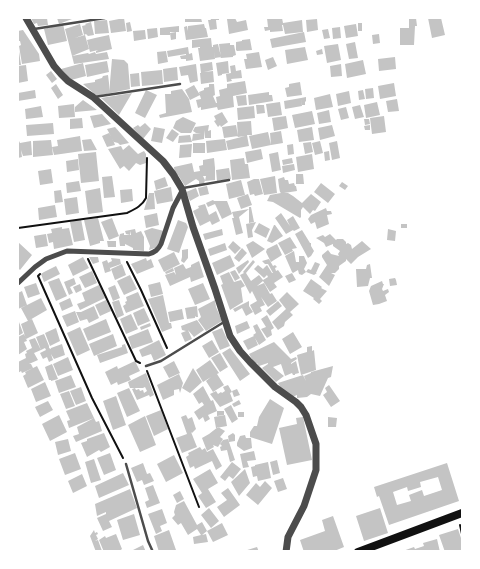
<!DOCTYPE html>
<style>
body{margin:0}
#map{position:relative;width:480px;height:569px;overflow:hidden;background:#fff;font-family:"Titillium Web",sans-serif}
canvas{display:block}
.frame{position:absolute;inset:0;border:19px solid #fff;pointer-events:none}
</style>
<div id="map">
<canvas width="480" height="569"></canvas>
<div class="frame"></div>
</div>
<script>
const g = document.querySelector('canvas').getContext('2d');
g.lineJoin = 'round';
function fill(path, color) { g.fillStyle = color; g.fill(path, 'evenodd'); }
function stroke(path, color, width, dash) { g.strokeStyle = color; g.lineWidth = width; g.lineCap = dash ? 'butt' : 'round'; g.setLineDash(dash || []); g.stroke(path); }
fill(new Path2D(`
 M31,18H47L48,25L38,26L37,23L34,24Z
 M57,18H71L72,19L59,24Z
 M124,18L126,31L111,33L109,21Z
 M185,18H201L202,22H185Z
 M210,18H219V20H216L217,29L210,30L208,20H211Z
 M221,18H235L237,22L246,20L248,30L229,34L227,19H221Z
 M267,18H282L283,23L302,20L303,32L285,34L283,25H282L283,31L270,32V30L265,31L264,27H268Z
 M409,18H416L417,26H415L414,45H400V28H409Z
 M428,18H441L445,35L432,38Z
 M317,19L318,30L307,32L306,20Z
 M107,20L109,33L95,34L94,21Z
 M91,22L94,35L88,36L86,34L84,35L82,26L86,25L85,24Z
 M130,22L132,31L127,32L126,23Z
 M358,23H362V31H358Z
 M63,24L67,41L48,45L44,29Z
 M80,24L83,35L75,38L85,35L89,49L72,56L65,29Z
 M204,24L205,28H206L208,37L186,40L184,27L187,26L188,31V26Z
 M356,24L358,36L346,38L344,26Z
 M179,26V32H170V35H160V28Z
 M340,27L341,38L333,39L332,28Z
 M157,28L158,37L148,39L147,29Z
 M328,29L330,38L324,39L322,30Z
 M23,30L39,54L40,61L22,64L19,46L21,45L20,41H18V31Z
 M145,30L146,39L134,41L133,31Z
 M176,32V39L171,40L170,33Z
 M304,32L306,42L272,48L270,39Z
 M379,34L380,43L373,44L372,35Z
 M109,35L112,49L96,53V51L98,50L90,52L87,40L95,38V39V38Z
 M211,38L212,47H213V45L218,44L221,57L215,58L214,51L215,59L200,61L198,48H200V47L192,48V40Z
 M250,39L252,50L237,51L236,50V42L242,41V40Z
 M355,42L358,58L349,59L346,44Z
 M230,43V45H234L236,55L233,56V57L221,58L219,44Z
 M338,44L341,60L327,63L324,46Z
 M188,47L189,54L192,53L193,60L186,61V59H181L180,56L186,55V54L168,57L167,51Z
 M305,47L308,60L287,64L285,50Z
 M322,49L323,54L317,55L316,51Z
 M18,51H19L21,65H18Z
 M166,51L168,62L158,64L157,52Z
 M95,52L96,54L107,52L109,59L74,64L72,56L88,53L89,54Z
 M259,52L262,67L246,69L244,59H247L246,54Z
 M273,57L277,66L268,70L265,60Z
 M395,57L396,69L379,71L378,59Z
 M112,59L124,60L128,64L130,89L97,96L83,84L95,82V80L102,78L103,76L108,75L110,91V82Z
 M363,60L366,74L347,78L345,64Z
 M107,61L109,72L87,77L85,65Z
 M228,61L229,73L222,74V75L218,76L216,63Z
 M212,62L213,70L204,72L213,71L214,82L201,84L200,73H201L200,64Z
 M83,63L86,76L71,80L61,69Z
 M196,64L198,81L190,83L188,75L181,76L179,67Z
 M341,64L342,76L331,77L330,66Z
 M26,65L28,81L18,83V66Z
 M235,65L236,71L241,70L242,78L231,79L232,81L227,82L226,74L231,73L230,66Z
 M177,67L178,80L164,82L163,69Z
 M162,70L163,84L142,86L141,72Z
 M51,71L57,79L52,83L46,75Z
 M139,73L140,86L131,87L130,74Z
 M245,81L247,93L233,96L234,107L218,110L217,107L201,110V107L198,108L196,100L201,99L199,92L204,90V88L209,87V84H214L215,95L213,96L216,103H217L216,97L220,96L219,90L227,88V84Z
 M300,82L302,95L287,97L285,88L289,87V84Z
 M394,83L396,96L380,99L378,86Z
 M56,84L63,95L58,99L51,88Z
 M194,85L200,95L190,100L185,90Z
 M373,88L374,98L366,99L365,89Z
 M182,89L189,99L192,112L160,118L159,115L166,113L165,94H171V91Z
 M35,90L36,98L18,101V93Z
 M146,90L157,95L145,118L135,113Z
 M363,90L365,99L359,100L358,91Z
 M349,91L351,103L338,106L336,94Z
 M269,92V95H272L273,101L249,105L248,95Z
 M132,93L119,115L101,98Z
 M330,94L333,107L316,110L314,98Z
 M246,95L247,105L238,106L236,96Z
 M306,97V101L305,102V105H302L301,98Z
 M301,98L302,106L285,109L284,101Z
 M397,99L399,111L388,112L386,101Z
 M83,100L97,110L75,112V107Z
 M280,102L282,115L268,117L266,104Z
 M377,102L380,115L366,118L364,105Z
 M74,104L75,117L59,118L58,106Z
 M256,105H264L265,113L257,114Z
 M360,105L364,117L355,119L352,107Z
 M41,106L43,117L26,119L25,109Z
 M254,106L255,118L238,120L237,108Z
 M346,107L349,118L341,120L338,109Z
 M329,110L331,122L319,124L317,113Z
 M312,111L315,124L295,128L292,115Z
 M222,112L228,122L221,127L220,125L218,127L214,121L216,120L214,116Z
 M102,114L111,124L94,128L90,116Z
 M286,116L288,128L274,131L272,118Z
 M384,116L386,132L372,134L370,118Z
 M183,117L196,123L191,133H181L173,128L176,121Z
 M82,118L83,128L70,129V119Z
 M364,119H369L370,124L365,125Z
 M251,121L252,135H247L249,146L228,150L226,141L245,136L238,137L237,122Z
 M53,123L54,134L27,136L26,125Z
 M145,123L151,129L143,139L133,128L138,125L140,127Z
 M209,125L208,131L211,130V138H205L204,130V139L192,141L193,134L201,133H196L193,131L195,127Z
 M236,125L238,136L224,138L222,127Z
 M332,125L335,136L320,140L318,128Z
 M370,125V130H365L364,126Z
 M115,127L129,143L120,145L118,143L114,142L107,129Z
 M154,127L165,129L162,143L151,141Z
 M312,127L314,140L299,142L297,130Z
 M172,129L179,134L173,142L166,138Z
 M281,131L283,143L271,145L270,133Z
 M268,132L271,145L252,149L249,136Z
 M109,133L113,140L115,145L107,147L102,136Z
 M190,135L192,142L178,143L179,136Z
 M80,136L82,151L54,155L52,147L58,146L57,140Z
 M91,139L97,150L84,151L82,140Z
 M225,139L227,150L207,153L206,141Z
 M51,140L53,155L33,157V141Z
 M18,141H19L20,143L31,141L32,155L23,156L21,150L22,157L18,158Z
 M320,141L323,153L315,155L312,143Z
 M337,141L340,158L332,160L329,143Z
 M311,142L313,152L305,154L303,143Z
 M193,143H205V153H193Z
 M192,144L191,157L179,158L180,145Z
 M293,144L294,154L288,155L287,145Z
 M129,145L138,154L144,151L146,154V163L140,165L136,163L129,171L124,166L120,169L108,149L121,146L123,150Z
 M261,149L263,159L247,163L245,152Z
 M329,151L330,160L325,161L324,152Z
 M96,152L99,181L81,183L78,154Z
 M278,152L281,170L272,172L269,154Z
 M312,154L314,169L298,172L296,157Z
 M214,158L215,168V180L205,181L206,176H203L205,180L204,184H199V181L196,179L185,186L178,175H175L174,167L192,163L194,172L200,171L199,166L203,165V160Z
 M244,158L245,164H248L250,178L232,180L230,160Z
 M292,158L293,163L283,165L282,160Z
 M78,159L79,170L67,172L66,161Z
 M294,164L295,170L283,173L282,166Z
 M229,168L231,179L217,181L216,170Z
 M51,169L53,183L40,185L38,171Z
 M296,174H303L304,184H296Z
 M112,176L115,197L104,198L102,177Z
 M275,176L277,193L264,195L260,179Z
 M165,177L168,186L156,190L154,181Z
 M284,177L285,180H288L289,184L294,183L295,186H296L297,191L284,193H288L293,196L302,203L311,194L321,202L315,211L313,210L310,214L303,207L301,210V217L300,218L273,202L267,201L270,195L281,193L280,192L279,187L278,179Z
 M254,179H259L263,194L255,196L254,194L250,195L247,182Z
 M241,180L245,195L229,199L226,184Z
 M79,181L81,191L67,193L66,183Z
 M342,182L348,186L345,190L339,186Z
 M321,183L335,194L328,203L314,192Z
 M207,186L209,194L200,196L198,188Z
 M171,187L173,201L157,204L154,191Z
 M100,188L103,212L88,214L85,191Z
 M196,188L199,196L190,201L186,192Z
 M132,189L133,201L121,203L120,190Z
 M61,190L63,202L55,203L54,191Z
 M149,193H154L155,209L144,210Z
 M248,194L252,205L241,209L237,198Z
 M77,197L79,213L66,215L64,199Z
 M213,200L214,201H227L232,214L222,219L215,204L208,207L206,203Z
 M205,204L209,215L216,211L220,221L212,225L210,221L200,226L193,211L199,208L198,206Z
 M55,205L57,217L39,220L38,208Z
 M249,207H251L254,222L249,223V209L239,217L243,233L236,235L232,218H234L232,212L249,209Z
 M326,208L327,211H331L332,214L327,215L329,224L317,229L315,222L311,224L308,219L311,215Z
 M157,213L159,225L146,228L144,216Z
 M281,213L290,226L287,220L293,216L300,228L294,231L293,230L286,234L275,218Z
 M98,218L104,241H100V243L90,246L84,220Z
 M112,218L119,236L109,240L101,222Z
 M81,219L85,240L74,242L70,222Z
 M178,220L186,223L188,227L179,253L167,249Z
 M256,222L252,230L253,237L248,238L246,224Z
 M259,223L270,229L266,238L254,232Z
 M401,224H407V228H401Z
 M274,225H275L283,236L272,243L267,241Z
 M62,227V229L69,228L73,245L54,249L53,242L49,243L47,234L52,233L51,229Z
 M152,228L164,231L158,247L149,250L150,246L144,231Z
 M135,229L136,233L141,231L144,237V251L133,250V248L125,244V246H120L119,238L120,234L124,233V235H132H131V231L130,235L126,234L125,231Z
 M222,229L223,235L205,240L203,234Z
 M388,229L396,231L395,241L387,240Z
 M302,230L310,243H311V246L314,251L311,256L308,258L295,234Z
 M46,234L48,246L36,248L34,236Z
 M330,234L336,240L337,239H343L346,242V244L348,243L351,245L352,249L362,241L371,249L358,257L351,264L346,259V261L339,266V269L335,273H331L335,275L329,286L319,277L327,265L322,257V255L328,250L331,254L339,256L338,254L340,251L333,246V244L326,247L324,243L316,238L323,235L325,237Z
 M290,237L297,248L292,249L293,251L285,255L278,243Z
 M107,241H116V247H108Z
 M233,241L241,248L235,254L228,247Z
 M253,241L265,249L252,258L246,245Z
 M18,242L32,255L20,270L18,268Z
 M225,243L227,250L210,256L208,249Z
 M277,244L282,255L271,262L266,252L267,249Z
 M242,248L247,253L239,262L234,258Z
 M188,249V258L184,263L181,261L182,257V250Z
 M294,251L296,262H299V256H304L307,263L304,269L306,272L302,275L299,274L298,270L293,273L292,272L285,256Z
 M174,252L180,264L164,272L158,260Z
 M230,255L235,266L217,275L212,263Z
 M83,257L89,268L73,276L68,265Z
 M89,257H98L99,262L93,264Z
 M111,258L120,259L121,264L110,268L108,263L112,261Z
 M146,258L147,261L151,259L154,267L137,274L131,264Z
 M269,259L273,266L275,265L277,267L275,268L276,271L278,270L283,277L274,283L277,287L270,292L263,281L257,286L264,283L270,294L272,293L277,301L268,307L261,297L265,305L260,307L262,311L255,315L250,305L257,301L252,291L250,294L240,275L244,273L243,272L253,260L255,262L246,273L251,281L259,275L263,280L268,277L267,275L264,278L254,269L258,265L263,269L267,265L272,273H273L268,264H265L262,261Z
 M107,260L111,271L105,273L102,262Z
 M248,260L249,262L239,274L236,268Z
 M199,261L204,277L191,282L190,277L170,286L165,275L174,272L176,275L174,268L183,264L186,269L191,267V265Z
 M315,262L320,264L316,273H317L314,275L306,272L308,269L311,270Z
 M122,264L126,275L115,280L111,269Z
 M370,264L372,278H370L368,286L357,287L356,269H366L367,265Z
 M56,266L60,274L44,282L41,274L44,272Z
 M173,268L174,271L166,274L165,272Z
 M235,270L240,278L235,281L230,272Z
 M92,271L97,283L85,288L79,277Z
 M229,272L234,282L241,280L245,286L241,288L243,302L230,310L221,285L223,284L220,276Z
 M292,273L296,280L289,283L285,276Z
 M130,275L137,289L124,295L117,281Z
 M59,278L67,296L56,301L48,282Z
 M74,278L76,284L70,287L73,293L69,295L64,282Z
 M395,278L396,280L397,285L390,286L389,279Z
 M311,279L322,287L321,288L327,291L320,299L322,301L319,304L313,299L314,298L303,291Z
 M382,281L383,284H384L382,289L383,291L388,289L389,292L385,295L387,301L379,304L373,305L369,291L371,286Z
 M160,282L163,294L151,297L148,285Z
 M36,283L40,294L28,298L24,287Z
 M203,283L210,299L195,305L188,289Z
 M80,284L82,290L76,293L73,287Z
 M99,285L105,298L80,310L77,304L85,301L82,293Z
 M115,285L120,298L113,301L108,288Z
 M22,291L27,305L18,309V293Z
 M138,292L144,306L126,313L123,306L126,304L125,302L127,301L126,297Z
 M287,292L299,304L290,312L293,315L285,322L284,326L278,330L272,322L286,309L279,300Z
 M163,295L169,323H171L172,328L162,332L148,299Z
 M41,298L47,310L28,321L21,308Z
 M70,298L73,306L62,311L59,303Z
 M106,300L111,311L100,316L95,305Z
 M119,300L124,315L117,318L112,302Z
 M215,300L216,307L222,321L206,331L198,320L201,317L198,309Z
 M249,301V306L253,312L246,316L242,308L235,312L233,309Z
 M278,301L282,306L270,316L266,311Z
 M94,306L99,318L89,323L87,319L80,321L76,312H81Z
 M197,306L198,317H196L195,316V318L187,319L185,308Z
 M144,308L150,321L138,326L133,313Z
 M182,309L184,319L170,322L168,312Z
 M75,311L79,322L67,327L62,316Z
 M131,314L138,329L126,334L120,319Z
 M267,315L274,328L271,330L272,335L267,338L261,329L266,327L261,319Z
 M32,319L38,333L26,339L21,324Z
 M106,319L111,332L88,341L83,329Z
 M197,320L204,330L194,337L188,330L192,339L185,342L181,333L186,331L182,330L181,326Z
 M247,321L250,328L237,334L235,326Z
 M19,322L23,333L18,336V323Z
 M150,323L151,326L141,330L140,327Z
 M257,324L266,340L259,345L255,338L258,345L248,350L243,341L254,336L253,335L256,333L253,326Z
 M80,327L90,350L77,356L67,333Z
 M56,328L60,341L50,346L45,333Z
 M222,328L230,346L220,350L212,332Z
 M148,329L153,342L132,349L128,337Z
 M293,332L302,347L290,354L282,339Z
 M24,334L27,341L24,342L27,349L18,355V337Z
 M44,334L49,346V348L51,349V348L62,344L65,355L54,359L51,354L53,360L49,362L47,357L43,359L40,353L46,350L45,348L41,350L36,337Z
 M113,334L117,346L94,356L89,344Z
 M35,338L41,350L34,353L38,360L29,364H31L33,368L22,373L21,371L18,373V362L26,358L25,354L27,353L26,351L32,348L29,340Z
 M159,340L166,355L154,361L151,354L142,357L139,350Z
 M212,340L219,352L209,358L202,346Z
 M274,342L291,359L296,357L297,359L291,363V364L296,361L299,373L295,374V375H293L292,373L285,376L281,364L273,367L284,376L276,382L262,368L268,364V363L259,366L257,363L255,364L249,354Z
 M125,344L128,353L100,363L97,355L122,347V345Z
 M312,346V351L314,350L316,370L301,375L297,355L307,352V347Z
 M230,348L250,374L240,381L222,353Z
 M220,353L228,367L220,372L211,358Z
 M68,357L73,370L58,376L53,364Z
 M210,360L219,373L217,374L224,385L213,392L206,381L211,377L203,382L196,370Z
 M135,361L140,371L129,376L131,380L118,385L117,382L111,385L105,372L117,366L118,369Z
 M174,361L180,373L169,378L163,367Z
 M52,364L58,379L51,381V380H49L45,367Z
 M37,366L44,380L28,388L23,376L26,374L25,372Z
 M333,366L331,377L328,378L320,396L311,394L307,397L297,398V395L292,397L282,390L278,383L303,375L306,381L304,376L311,373V372Z
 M193,368L202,382L190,393L182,388Z
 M146,373L154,395L150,397L149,395L137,400L132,389L135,388L136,390L139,389L140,391L143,390L144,393L147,391L145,387L143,388H130L128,382Z
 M179,374L183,383L180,393L179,389L174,390V395L163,400L157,385Z
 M71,375L76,387L59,393L55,381Z
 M45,382L51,396L36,402L31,389Z
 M228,385L232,392L230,393L233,401L220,407L210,394L216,391L218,394L221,392L222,393L225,391L223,387Z
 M329,385L340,401L331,407L323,395L327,392L325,388Z
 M203,386L211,401L213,400L217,411L208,415L210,419L205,422L203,417L199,420L194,412L204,405L202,402L199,404L193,394Z
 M81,387L86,401L76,405L70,391Z
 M129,388L140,411L127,417L117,393Z
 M237,389L240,395L234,397L232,391Z
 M69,391L75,406L66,409L60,394Z
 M116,396L126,425L113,430L103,401Z
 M270,399L284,408L272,444L250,437V432L254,426H257L259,417Z
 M239,400L241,404L234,407L232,404Z
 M48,401L53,410L40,417L35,407Z
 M87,403L94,418L69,428L67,421L70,420L66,411Z
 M231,405L238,419L232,423L224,409Z
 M161,410L168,429L154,436L146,416Z
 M217,411H224V415L217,416Z
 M238,412H244V417H238Z
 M59,415L67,432L50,441L42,424Z
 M186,415L188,419L192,417L196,429L192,433L191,432L197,447L182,453L176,438L187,434L181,417Z
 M225,415L227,426L216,428L214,417Z
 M145,416L156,445L140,452L128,425Z
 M303,417L312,460L287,465L279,428L297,424L296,418Z
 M328,417L337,418L336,427H328Z
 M94,418L96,422L99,421L102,431L76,442L73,436L79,434L77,427Z
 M218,427L225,431L220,437L223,439L218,447L213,445L214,447L207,451L202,438L209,434L213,442L209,434Z
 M104,433L110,447L101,452L99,450L87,457L81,443L87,441V439Z
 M233,433L235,435V441L229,442L228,436Z
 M245,435L246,438H251L252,448L244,451L237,446V443L240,436Z
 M68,439L71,451L58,455L55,442Z
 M228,439L235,460L230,462L227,450L221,451L220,447L222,446L220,444L223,440Z
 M200,447L202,450L205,448L207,452L213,449L222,466L216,470L212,461L195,469L194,466L190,468L186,457L189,455L188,453Z
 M254,451L256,460L247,461L249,467L243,468L240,454Z
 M75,453L81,469L65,475L59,459Z
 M110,453L116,470L104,475L97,458Z
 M174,455L183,473L166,482L157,464Z
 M94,459L101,480L91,483L85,462Z
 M277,460L280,473L273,475L270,462Z
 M232,462L241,469L233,479L229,476L225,481L220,477Z
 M268,462L271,478L258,481L257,476L253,477L251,467L255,466V465Z
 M143,463L147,474L150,473L154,481L144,485L142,480L137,482L131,468Z
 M447,463L459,501L389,525L379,496L377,497L374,487ZM438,477L442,490L424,496L422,490L409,495L411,501L397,505L393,492L407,487L408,491L421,487L420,482Z
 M210,469L218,483L208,489L216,502L206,508L198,496L202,493L193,479Z
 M245,469L250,483L239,496L231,482Z
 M123,473L129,485L99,498L95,486Z
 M82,474L87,486L73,493L68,481Z
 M283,478L287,489L278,492L274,481Z
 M265,481L272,488L258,505L246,495L256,483L260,487Z
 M153,485L160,503L147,508L145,502L149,500L145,488Z
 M228,488L240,505L224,517L217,507L227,500L221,493Z
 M130,489L137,508L109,521L112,527L103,531L97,518L106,514V512L97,516L95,504Z
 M180,491L184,499L177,503L173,495Z
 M184,501L197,525L202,522L207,531L202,535L206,534L208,542L194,544L193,537L201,535L197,529L188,535L181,523L178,525L172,518L175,515L174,512L176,505Z
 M209,508L219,521L211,528L201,515Z
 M380,508L388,533L364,541L356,516Z
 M162,509L167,523L160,526L162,531L156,534L148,514Z
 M134,514L140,535L123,540L117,520Z
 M333,516L344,547L332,552H304L300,540L325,531L322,520Z
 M222,523L228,535L213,542L207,531Z
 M458,529L462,541V552H445L439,535Z
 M94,530L95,533L97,532L98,534L96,535L98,539L95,541L98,540L102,551L101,552H96L90,536Z
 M169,530L176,550L174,552H159L154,536Z
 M116,534L122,549L118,552H104L99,540L105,536L106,538Z
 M437,539L440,552H400L414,547L415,549L424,546L423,543Z
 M143,545L146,552H129Z
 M257,547L259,552H244V551Z`), '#c4c4c4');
stroke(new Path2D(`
 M18,228L127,213C135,209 142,206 146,198L147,158
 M88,259L136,361L140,363
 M127,262L141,290L167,348
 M40,274L38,276L92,398L123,458
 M147,371L199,507
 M460,525L462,534`), '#111', 2);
stroke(new Path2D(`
 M34,29L105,18
 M94,97L180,84
 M183,188L229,180
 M146,366L161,361L224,322
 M126,464L148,541L153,552`), '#4c4c4c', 2.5);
stroke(new Path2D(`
 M18,283L35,267L46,259L67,251L149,254C155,252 158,250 161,244L173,208L182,191`), '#4c4c4c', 5);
stroke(new Path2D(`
 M26,18L54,66L61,74L68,81L93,97L163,161L173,174L182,189L193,227L215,289L230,336L240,351L250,362L275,387L296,402L301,407L306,415L316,444V470L304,506L288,537L286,552`), '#4c4c4c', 7);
stroke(new Path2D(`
 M358,552L462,513`), '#111', 8);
</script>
